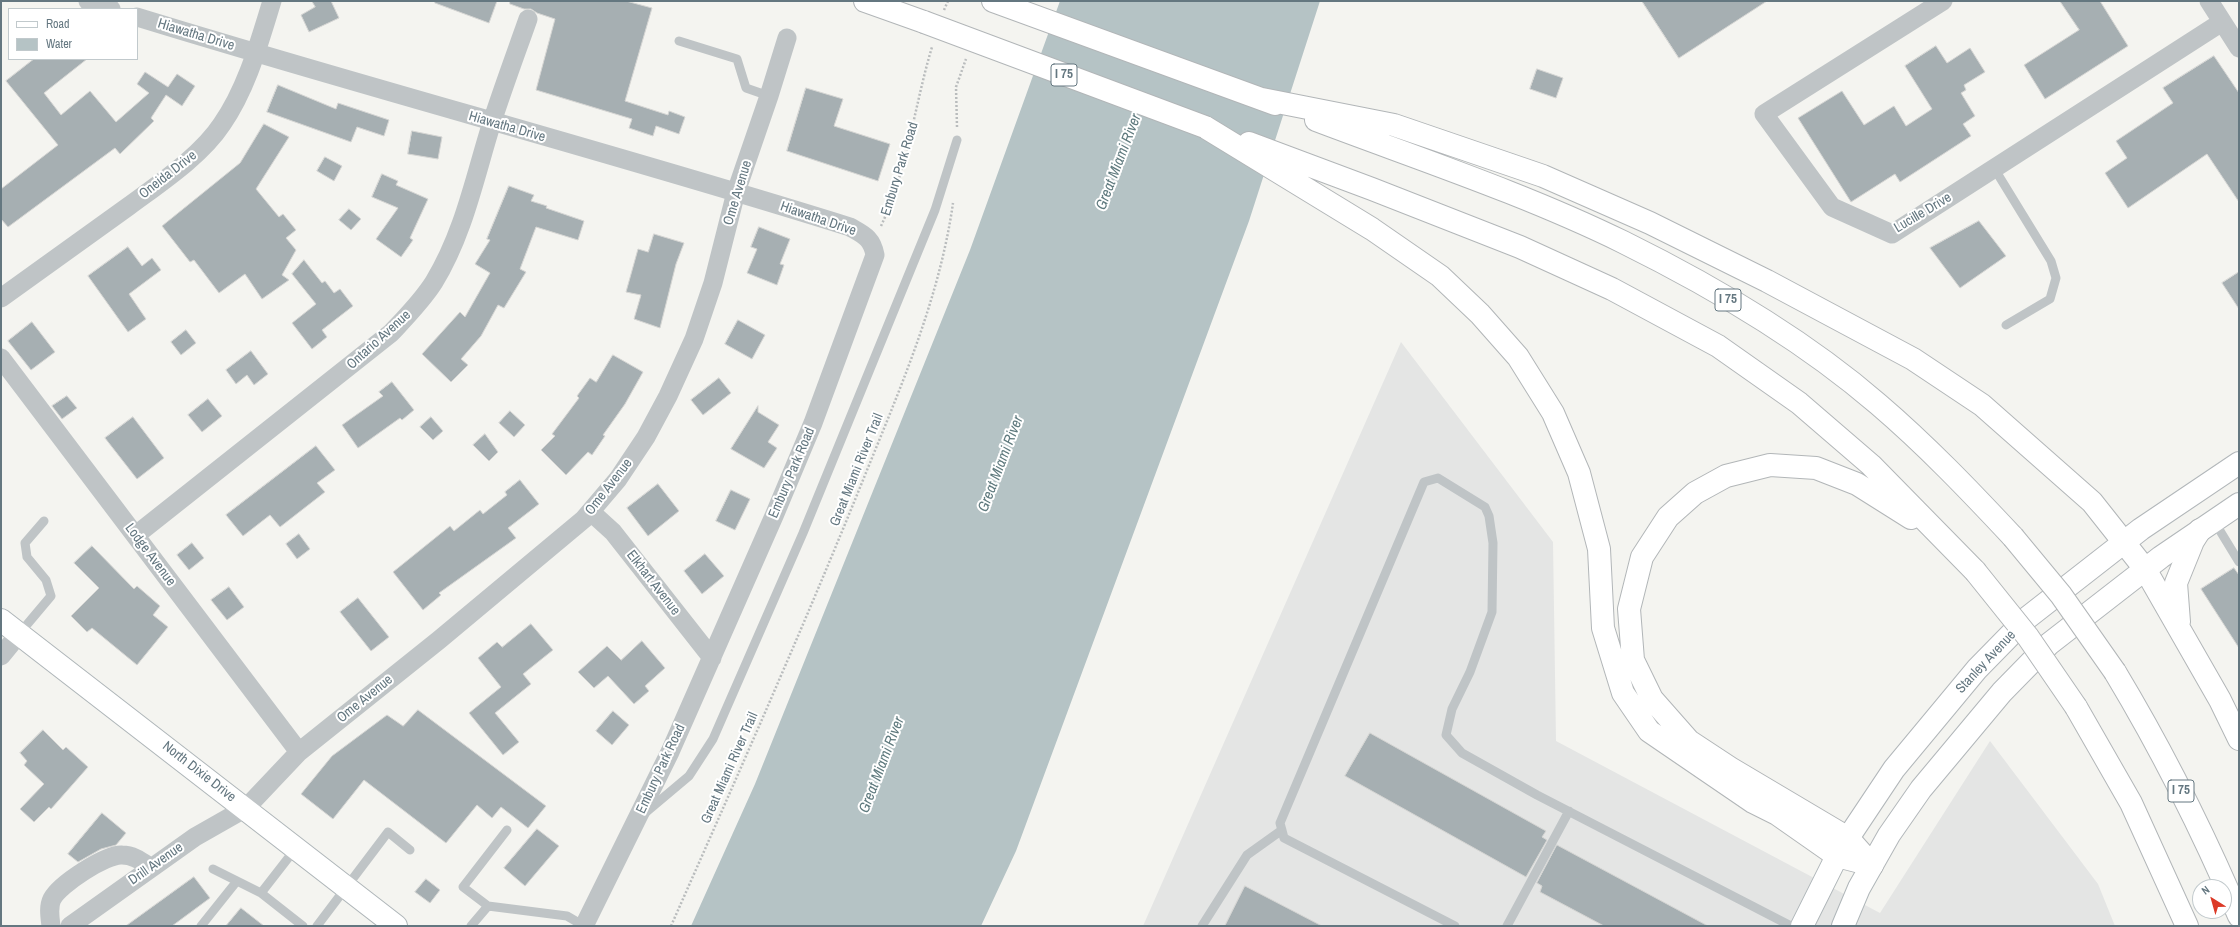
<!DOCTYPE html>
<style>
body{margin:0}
#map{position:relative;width:2240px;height:927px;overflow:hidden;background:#f4f4f0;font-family:"Archivo Narrow",sans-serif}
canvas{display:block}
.frame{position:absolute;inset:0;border:2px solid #647780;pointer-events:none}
.legend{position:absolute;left:8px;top:8px;width:130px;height:52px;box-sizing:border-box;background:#fff;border:1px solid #c1c9cc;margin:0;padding:5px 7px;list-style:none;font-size:12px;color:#647780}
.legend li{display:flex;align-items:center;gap:8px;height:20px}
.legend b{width:20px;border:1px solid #c1c9cc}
.north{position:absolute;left:2192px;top:879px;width:40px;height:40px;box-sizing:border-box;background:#fff;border:1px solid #c1c9cc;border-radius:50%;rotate:323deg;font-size:11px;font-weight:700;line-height:16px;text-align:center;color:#647780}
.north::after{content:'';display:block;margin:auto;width:14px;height:18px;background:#dc3a27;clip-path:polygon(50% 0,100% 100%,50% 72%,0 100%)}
</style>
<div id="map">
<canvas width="2240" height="927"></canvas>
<div class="frame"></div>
<ul class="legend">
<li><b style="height:5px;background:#fff"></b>Road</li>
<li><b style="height:11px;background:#b5c3c5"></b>Water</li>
</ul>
<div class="north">N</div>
</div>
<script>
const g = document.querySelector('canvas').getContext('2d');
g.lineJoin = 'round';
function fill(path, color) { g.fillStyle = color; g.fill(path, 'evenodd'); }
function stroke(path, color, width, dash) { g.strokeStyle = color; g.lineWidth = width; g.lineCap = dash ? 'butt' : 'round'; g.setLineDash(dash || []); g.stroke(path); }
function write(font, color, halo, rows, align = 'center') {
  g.font = font + ' "Archivo Narrow",sans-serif'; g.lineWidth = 4; g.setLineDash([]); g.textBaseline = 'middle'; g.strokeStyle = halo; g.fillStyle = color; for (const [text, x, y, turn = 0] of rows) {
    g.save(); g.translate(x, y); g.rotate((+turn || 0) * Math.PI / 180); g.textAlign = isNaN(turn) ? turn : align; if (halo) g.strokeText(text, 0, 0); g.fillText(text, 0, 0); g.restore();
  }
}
fill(new Path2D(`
 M1401,342L1553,542L1556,741L1880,913L1990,741L2098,884L2115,926H1143Z`), '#e4e5e4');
fill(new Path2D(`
 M1060,1H1320L1249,221L1016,851L981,926H691L755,784L970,250Z`), '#b5c3c5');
const building = new Path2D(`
 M312,1H331L339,18L309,32L301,15L315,7Z
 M435,1H497L489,23L435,3Z
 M510,1H626L652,8L625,101L668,115L669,111L685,117L679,134L656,126L653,136L629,128L632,119L536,90L555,19L537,13L531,9H524L510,4Z
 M1642,1H1767L1679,58Z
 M2060,1H2100L2128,46L2045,99L2024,65L2079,30Z
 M1936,46L1947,63L1970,48L1985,72L1964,85L1966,90L1961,93L1975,116L1963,124L1971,136L1900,182L1895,174L1851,202L1798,118L1842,91L1864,125L1894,106L1906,126L1932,109L1905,66Z
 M2214,56L2239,93V202L2207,154L2128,208L2105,173L2127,158L2116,141L2173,103L2163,88Z
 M34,59H87L44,93L61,115L90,91L116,122L149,93L137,84L145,72L168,87L177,74L195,86L182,106L166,95L151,118L154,121L120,154L115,148L8,227L1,219V189L58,145L6,81Z
 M1537,69L1563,78L1556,98L1530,89Z
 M278,85L336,109L338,103L389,120L384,136L357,127L351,142L267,112Z
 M806,88L843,99L834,126L890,144L878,181L787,151Z
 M264,124L289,137L256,189L279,217L283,214L296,230L286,238L296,250L282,275L289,280L262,299L245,274L219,293L194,260L190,262L162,226L240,163Z
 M412,131L442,137L438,159L408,154Z
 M325,157L342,166L334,181L317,171Z
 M382,174L398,181L396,185L428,199L410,238L413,240L401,257L376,239L398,208L372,197Z
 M509,186L534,195L531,201L547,206L546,208L584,221L578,240L536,227L520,269L526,272L504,308L498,305L481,336L461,359L468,365L451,382L422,354L460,312L465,317L490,273L475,264L490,240L487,239Z
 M349,209L361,219L351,230L339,220Z
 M1979,221L2006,256L1960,288L1930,248Z
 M759,227L790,239L780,264L784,265L777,285L747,273L757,249L751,247Z
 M654,234L684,243L676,264L660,328L634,319L641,295L626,292L638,249L648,252Z
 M128,247L142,266L152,258L161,270L129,294L146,319L128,332L88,276Z
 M304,260L322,283L325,281L334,293L340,289L353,306L322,330L327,337L312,349L292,323L316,304L292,274Z
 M2239,272V309L2222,283Z
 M738,320L765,335L752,359L725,344Z
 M32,322L55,352L31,370L8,341Z
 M186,330L196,343L181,355L171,342Z
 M251,351L268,374L254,385L247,375L236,384L226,370Z
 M613,355L643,372L625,404L603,435L605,436L592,455L588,452L566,475L541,450L555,436L552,434L579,398L577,396L590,378L596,382Z
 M719,378L731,393L703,415L691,400Z
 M392,382L414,410L402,420L400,418L358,448L342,425L383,396L379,392Z
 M67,396L77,408L62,419L52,406Z
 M208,399L222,416L202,432L188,415Z
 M758,406V412L779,425L768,442L777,448L764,468L731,449Z
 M510,411L525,425L514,437L499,423Z
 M133,417L164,458L137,479L105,438Z
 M431,417L443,431L433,440L420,427Z
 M485,434L498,452L489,461L473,445Z
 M316,446L335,470L317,483L325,492L280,527L270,515L243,536L226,515Z
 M520,480L539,504L508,528L516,538L439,593L441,595L423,610L393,572L450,526L454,531L480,510L483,514L507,495L505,492Z
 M658,484L679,511L648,536L627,508Z
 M731,490L750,499L735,530L716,521Z
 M299,534L310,549L297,559L286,544Z
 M192,543L204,558L189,570L177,555Z
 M92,546L134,589L137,586L160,606L153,615L168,627L137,665L92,628L87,632L71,616L99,588L74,563Z
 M705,554L724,576L702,594L684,571Z
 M2234,568L2239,575V648L2201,589Z
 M229,587L244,607L227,620L211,600Z
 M358,598L389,637L371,651L340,612Z
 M531,624L553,650L523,674L531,684L495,713L519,742L503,755L469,713L501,687L478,658L497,642L502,647Z
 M642,641L665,668L645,686L649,691L634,704L608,676L594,688L578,672L607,646L621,660Z
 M418,710L546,806L528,828L501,807L492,818L477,805L446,843L364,780L333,819L301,794L332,756L387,715L403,726Z
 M613,711L629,725L612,745L596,731Z
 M43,730L63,750L66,747L88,767L51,809L49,807L34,822L20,809L44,784L24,765L27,761L20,753Z
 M1370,733L1546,831L1542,837L1547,840L1526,877L1345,776Z
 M102,813L126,833L116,845L101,849L78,862L68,854Z
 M537,829L559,846L525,886L504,868Z
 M1557,845L1708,926H1604L1540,892L1542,886L1537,883Z
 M194,877L210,898L172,926H126Z
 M426,879L440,890L430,903L415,892Z
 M1245,886L1322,926H1225Z
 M241,908L264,926H226Z`);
fill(building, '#a6afb2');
stroke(building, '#d5d5d3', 1);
const secondary = new Path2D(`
 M1,620L396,926
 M1802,926L1837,856
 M1843,926L1859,888L1872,865`);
const primary = new Path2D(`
 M1838,853L1894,769L1977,669L2027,618L2141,529L2239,463
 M1872,865L1889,835L1921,789L2002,692L2049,644L2161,557L2239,504`);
const highway = new Path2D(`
 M865,1L924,22
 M993,1L1275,104
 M1262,99L1394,125L1543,176L1650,223L1767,281L1913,359L1982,405L2092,502L2145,569L2220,700L2239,739
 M1316,120C1419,159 1525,194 1623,242C1710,285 1805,341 1878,404C1926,445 1970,491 2013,537
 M1205,127L1372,229L1440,276L1480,314L1518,357L1553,413L1579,473L1599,549L1603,628L1623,693L1649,731L1753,802L1777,814L1837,856L1872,865
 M1249,143L1372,189L1520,247L1612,289L1718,346L1799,403L1871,465L1975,571
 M2179,622L2176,583L2193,541L2200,530
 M2115,672C2162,750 2203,832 2239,916
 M2076,707L2131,803L2187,926
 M1872,865L1848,838L1730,768L1689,741L1652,699L1633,660L1629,609L1642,557L1668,517L1695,493L1726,476L1770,465L1816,468L1857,484L1911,518`);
stroke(secondary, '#afb6b9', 24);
stroke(primary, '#b2b7ba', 24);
stroke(highway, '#b2b6b8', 24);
stroke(new Path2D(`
 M944,10L948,1
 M957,127L956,87L966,59
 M881,226C908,168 914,107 932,47
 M671,926C736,779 801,633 861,485C898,393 939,302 953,203`), '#b9bcbd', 2.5, [2, 2]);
stroke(new Path2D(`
 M679,41L737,59L746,88L769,96
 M1994,168L2051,261L2056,278L2050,299L2006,325
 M2214,521L2239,562
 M19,634L51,596L46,580L27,557L25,543L44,521
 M645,813L689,776L713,739L803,533L935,210L957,140
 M296,848L261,893L303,926
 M213,869L237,881
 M488,906L567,916L584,926
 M201,926L237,881L261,893
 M317,926L388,832L410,850
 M471,926L488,906L463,887L507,830
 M1202,926L1247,855L1282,830
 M1455,926L1284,838L1280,823L1424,482L1438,478L1485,507L1489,516L1493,543L1492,612L1470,672L1452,709L1446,735L1462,753L1537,795L1791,926
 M1507,926L1569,811`), '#bfc4c6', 9);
stroke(new Path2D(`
 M88,1L111,9
 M1943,1L1764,114L1832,207L1892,234L2222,22
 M2209,1L2239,48
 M137,17C374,90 614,153 850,227C864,235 872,238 875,255L813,423L774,516L670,752L584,926
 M1,298C44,267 86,237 129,206C160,183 201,156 222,124C247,88 259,43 272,1
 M1,358L299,752
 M591,512L613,532L712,658
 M136,535L391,333C406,317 422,301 434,282C464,233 475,176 492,122C503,88 516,53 528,19
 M1,656L19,634
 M51,926C50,917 48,907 52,899C60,884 106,854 122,855C133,855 141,861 150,867
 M70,926L195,837L246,808L299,752L439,640L584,519L618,479L646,437L668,396L694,339L713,283L736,192L769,96L787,38`), '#bfc4c6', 19);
stroke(secondary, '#fff', 22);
stroke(primary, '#fff', 22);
stroke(highway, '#fff', 22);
const highwayBridge = new Path2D(`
 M924,22L1205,127
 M2013,537L2061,595L2115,672
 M1975,571L2028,637L2076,707`);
stroke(highwayBridge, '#b2b6b8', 24, []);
stroke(highwayBridge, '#fff', 22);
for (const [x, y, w] of [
 [1064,75,26],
 [1728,300,26],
 [2181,791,26]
]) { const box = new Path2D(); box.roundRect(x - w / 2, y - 11, w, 22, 3); g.fillStyle = '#fff'; g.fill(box); stroke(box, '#647780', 1); }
write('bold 13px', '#647780', null, [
 ["I 75",1064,75],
 ["I 75",1728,300],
 ["I 75",2181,791]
]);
write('14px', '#647780', '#fff', [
 ["Hiawatha Drive",196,35,17],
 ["Hiawatha Drive",507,127,16],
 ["Embury Park Road",900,169,-73],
 ["Oneida Drive",168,175,-38],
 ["Ome Avenue",738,193,-73],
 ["Lucille Drive",1923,213,-31],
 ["Hiawatha Drive",818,219,19],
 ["Ontario Avenue",379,340,-42],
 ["Great Miami River Trail",857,470,-68],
 ["Embury Park Road",792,473,-67],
 ["Ome Avenue",609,487,-52],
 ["Lodge Avenue",150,555,53],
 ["Elkhart Avenue",653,583,52],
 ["Stanley Avenue",1986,662,-47],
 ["Ome Avenue",365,699,-39],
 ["Great Miami River Trail",730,768,-66],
 ["Embury Park Road",661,769,-65],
 ["North Dixie Drive",199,772,38],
 ["Drill Avenue",156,864,-35]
]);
write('italic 15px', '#5f7a7e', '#fff', [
 ["Great Miami River",1119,162,-69],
 ["Great Miami River",1001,464,-69],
 ["Great Miami River",882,765,-69]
]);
</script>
